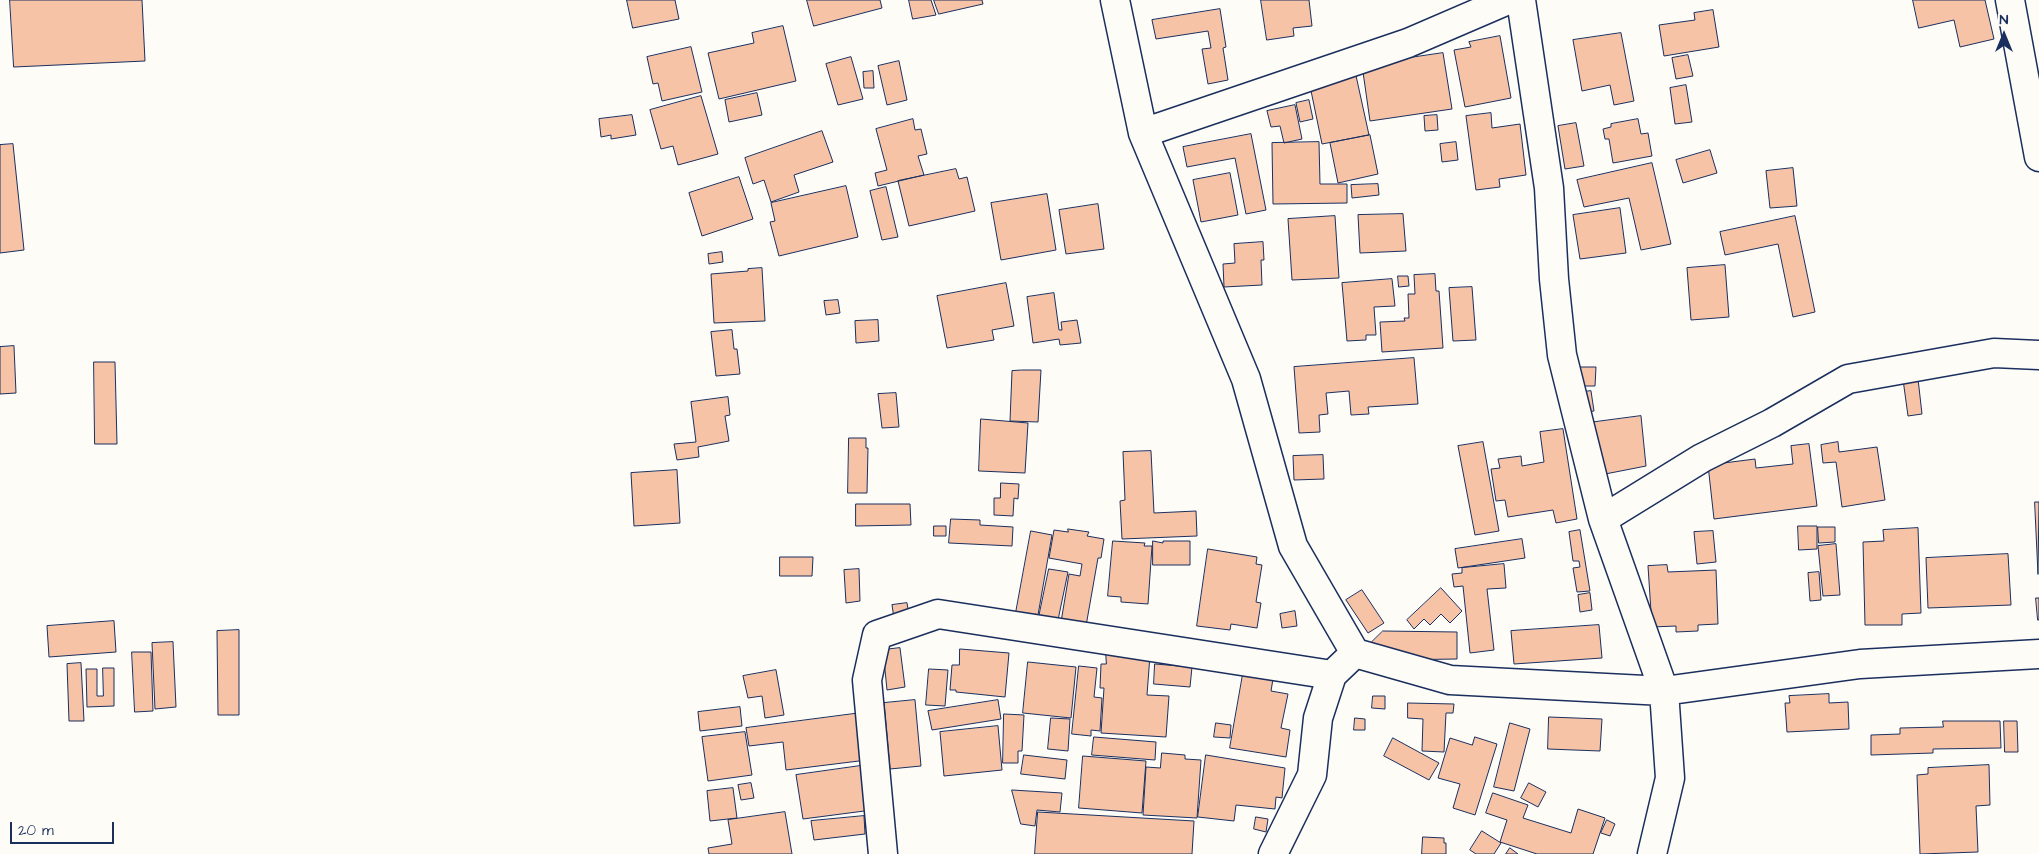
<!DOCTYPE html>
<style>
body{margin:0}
#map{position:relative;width:2039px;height:854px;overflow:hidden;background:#fdfcf7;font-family:"Architects Daughter",sans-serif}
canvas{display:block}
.north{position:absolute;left:1979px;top:10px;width:50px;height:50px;-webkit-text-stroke:4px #fdfcf7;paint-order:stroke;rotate:0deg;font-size:14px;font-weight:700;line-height:20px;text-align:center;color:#1b2f5e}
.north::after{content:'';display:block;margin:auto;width:18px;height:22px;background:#1b2f5e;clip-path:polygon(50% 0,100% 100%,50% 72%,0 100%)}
.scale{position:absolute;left:10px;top:822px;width:104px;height:22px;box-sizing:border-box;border:2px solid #1b2f5e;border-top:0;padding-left:6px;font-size:15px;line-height:18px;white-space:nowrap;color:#1b2f5e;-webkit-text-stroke:4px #fdfcf7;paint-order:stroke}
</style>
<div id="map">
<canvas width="2039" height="854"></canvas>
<div class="north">N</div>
<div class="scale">20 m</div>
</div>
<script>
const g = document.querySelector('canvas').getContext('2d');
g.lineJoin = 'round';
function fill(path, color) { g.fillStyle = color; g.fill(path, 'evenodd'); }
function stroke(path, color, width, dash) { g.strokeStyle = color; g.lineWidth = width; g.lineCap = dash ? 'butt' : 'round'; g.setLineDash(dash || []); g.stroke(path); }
const building = new Path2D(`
 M10,0H142L145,61L14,67Z
 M627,0H675L679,19L633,28Z
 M807,0H880L882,8L814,26Z
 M909,0H931L936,15L913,19Z
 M934,0H982L983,4L939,14Z
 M1261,0H1309L1312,26L1293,28L1294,36L1267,40Z
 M1913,0H1985L1994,39L1960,47L1954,20L1919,28Z
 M1220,9L1226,47L1223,48L1228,80L1208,84L1202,49L1211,48L1208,31L1156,39L1152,20Z
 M1713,10L1719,47L1664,56L1659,25L1695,20L1694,13Z
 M783,26L796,81L719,99L708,53L754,43L752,33Z
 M1621,33L1634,101L1614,105L1610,85L1582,91L1573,40Z
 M1500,36L1511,98L1465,107L1454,50L1471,47L1469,42Z
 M691,47L702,92L662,101L658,83L653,84L647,57Z
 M1443,53L1452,109L1370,121L1362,65Z
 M1688,55L1693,76L1676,79L1672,58Z
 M851,57L863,99L838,105L826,64Z
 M899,61L907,100L887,105L878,66Z
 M873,71L874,88H864L863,72Z
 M1355,71L1369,135L1322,144L1309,81Z
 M1686,85L1692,122L1675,124L1670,88Z
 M757,93L762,115L729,122L725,100Z
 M701,96L718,154L678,165L673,146L661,149L650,110Z
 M1309,100L1313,119L1300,122L1296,103Z
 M1295,105L1302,139L1284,143L1280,126L1271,127L1267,111Z
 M1491,113L1492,128L1520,124L1526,175L1499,179L1500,187L1476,190L1466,116Z
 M632,115L636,135L611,139V135L601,137L599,119Z
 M1437,115L1438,130L1425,131L1424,116Z
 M913,119L915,130L921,129L927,154L918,156L924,175L878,186L875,173L887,170L876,129Z
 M1638,119L1641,134L1648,133L1652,156L1613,163L1609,139H1605L1603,129L1611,127V124Z
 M1576,123L1584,166L1565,169L1558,126Z
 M822,131L833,162L794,175L799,192L771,202L764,180L753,184L745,158Z
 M1251,134L1266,210L1246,214L1235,158L1187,167L1183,147Z
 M1370,135L1378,174L1338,183L1330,143Z
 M1319,142L1320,184H1347V203L1273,204L1272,143Z
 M1456,142L1458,160L1442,162L1440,144Z
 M13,144L24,250L0,253V145Z
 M1710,150L1717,173L1683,183L1676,160Z
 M1652,163L1671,244L1641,250L1629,198L1584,207L1577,180Z
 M1793,168L1797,206L1770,208L1766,171Z
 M956,169L959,179L967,177L975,211L909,226L898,181Z
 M1230,173L1238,215L1201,222L1193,180Z
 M739,177L753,219L702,236L689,193Z
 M1378,184L1379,195L1352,198L1351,185Z
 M846,186L858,237L779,256L770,222L775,221L771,203Z
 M886,187L898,237L882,240L870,191Z
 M1047,194L1056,250L1001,260L991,203Z
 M1098,204L1104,249L1066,254L1059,210Z
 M1620,208L1626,253L1580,259L1573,215Z
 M1403,214L1406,251L1360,253L1358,215Z
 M1335,216L1339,278L1292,280L1288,219Z
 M1795,216L1815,312L1793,317L1778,244L1725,255L1720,232Z
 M1263,242L1264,260H1261L1262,285L1224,287L1223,264L1235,263L1234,244Z
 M722,252L723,262L709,264L708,254Z
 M1725,265L1729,317L1691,320L1687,268Z
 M762,268L765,321L714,323L711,274L748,271V269Z
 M1435,274L1436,291H1439L1443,348L1382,352L1380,322L1405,321L1404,318H1409L1408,294H1415L1414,275Z
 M1398,276H1408L1409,286L1399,287Z
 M1392,279L1395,306L1374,307L1376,335H1366V340L1347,341L1342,283Z
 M1006,283L1014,326L992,330L994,340L947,348L937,296Z
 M1472,287L1476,340L1453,341L1449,288Z
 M1054,293L1059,330H1062L1061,322L1077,320L1081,343L1060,345L1059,339L1033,343L1027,297Z
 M838,300L840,313L826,315L824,301Z
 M878,320L879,341L856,343L855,321Z
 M732,330L734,349H737L740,374L716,376L711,332Z
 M14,346L16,393L0,394V347Z
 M1414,358L1418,404L1368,407L1369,414L1351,415L1349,391L1326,393L1328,414L1319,415L1320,432L1299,433L1294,367Z
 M94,362H115L117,444H95Z
 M1576,367H1596L1595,386H1576Z
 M1022,370H1041L1038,422L1010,421L1012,371Z
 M1917,370L1922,414L1908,416L1902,372Z
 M1591,391L1594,411L1580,413L1576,393Z
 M896,393L899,427L882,428L878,394Z
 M728,397L730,415L725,416L729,441L698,447L699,457L677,460L674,444L696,442L691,402Z
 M1641,416L1646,466L1595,476L1588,423Z
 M981,419L1028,423L1025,473L979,471Z
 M1563,429L1577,519L1556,523L1553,510L1508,517L1505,500L1496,501L1491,469L1500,468L1498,459L1521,456L1522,466L1544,462L1540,432Z
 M849,438H866V448H868L867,493H848Z
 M1483,442L1499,531L1475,535L1458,446Z
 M1838,442L1839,452L1877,447L1885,500L1842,507L1836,462L1823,463L1821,445Z
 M1809,444L1817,506L1714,519L1708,465L1755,459L1756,468L1793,464L1791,446Z
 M1151,451L1154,513L1196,511L1197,536L1122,539L1120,501L1125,500L1123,452Z
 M1323,455L1324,479L1294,480L1293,456Z
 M677,470L680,523L634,526L631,473Z
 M1001,483L1019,484L1018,499L1014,498L1013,516L994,515V498H1000Z
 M2035,502H2039L2038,574Z
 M856,504H910L911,525L856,526Z
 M951,519L980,520V525L1013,527L1012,546L949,543Z
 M934,526H946V536H934Z
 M1798,526H1817V549L1799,550Z
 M1818,527H1835V542L1819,543Z
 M1918,528L1921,613L1902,614V625H1865L1863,542L1884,541L1883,530Z
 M1068,529L1089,532L1087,536L1104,539L1101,558H1098L1086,626L1061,622L1069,574L1080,576L1082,564L1049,558L1054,530L1068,532Z
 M1580,530L1590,591L1577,592L1573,568L1580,567L1579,561H1573L1569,532Z
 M1031,531L1052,535L1038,615L1035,614L1033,621L1015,618Z
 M1713,531L1716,562L1697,564L1694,532Z
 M1522,539L1525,558L1458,568L1455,549Z
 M1113,541L1145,543L1144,546H1152L1148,604L1121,602V597L1108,596Z
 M1153,541L1163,543V541H1190V565H1153Z
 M1836,544L1840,595L1823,596L1818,546Z
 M1208,549L1257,557L1256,564L1262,565L1256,602L1261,603L1257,628L1231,624L1230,630L1197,626Z
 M2008,554L2011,605L1928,608L1926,558Z
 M780,557H813L812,576H780Z
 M1504,564L1506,588L1487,589L1494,650L1470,653L1463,586L1454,587L1452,574L1462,573V568Z
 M1667,565L1668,572L1716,570L1718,624L1698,625V631L1676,632V626L1652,627L1648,566Z
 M859,569L860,601L846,603L844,570Z
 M1049,569L1068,572L1058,620L1039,617Z
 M1819,572L1821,600L1810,601L1808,573Z
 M1441,588L1462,611L1450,623L1441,614L1430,625L1424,619L1414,629L1407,620Z
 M1362,590L1384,623L1368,633L1346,600Z
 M1590,593L1592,610L1580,612L1578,595Z
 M2036,598H2039V620H2038Z
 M907,603L909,615L894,618L892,605Z
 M1295,611L1297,626L1282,628L1280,614Z
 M114,621L116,652L49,657L47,626Z
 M1599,625L1602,658L1514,664L1511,631Z
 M239,630V715H218L217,631Z
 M1383,631L1457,632V659L1389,660L1372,642Z
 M173,642L176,707L155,709L152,643Z
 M900,648L905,687L887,690L883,650Z
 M960,649L1009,653L1005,697L956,692V690H950L952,665H959Z
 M132,652H151L153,711L135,712Z
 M1106,652L1150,655L1147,695L1169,696L1166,737L1101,733L1104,688H1100L1101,664H1106Z
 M1028,662L1076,667L1071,718L1023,713Z
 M81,663L84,721H69L67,664Z
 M1155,664L1192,667L1190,687L1154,684Z
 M1079,666L1097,668L1094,697L1102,698L1100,731L1091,730V736L1072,734Z
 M103,668H114V706L87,707L86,669H97V696H103Z
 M929,669L948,670L945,706L926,705Z
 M776,670L784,715L765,718L762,696L748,698L743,676Z
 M1243,674L1273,679L1271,691L1288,694L1281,728L1290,730L1286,757L1230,748Z
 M1829,694V703L1848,702L1849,729L1787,732L1785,703H1790L1789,696Z
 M1373,696H1385V709L1372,708Z
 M915,700L921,766L890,769L884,703Z
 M998,700L1001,719L932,730L928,711Z
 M1408,703L1454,704L1453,713H1446L1444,752L1422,751L1423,719L1408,718Z
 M740,707L742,726L700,731L698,712Z
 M861,713L867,760L786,770L783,742L749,746L746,728Z
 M1004,714L1024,715L1022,751H1018V763H1003Z
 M1549,717L1602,719L1600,751L1548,749Z
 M1051,718L1070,719L1068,751L1048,749Z
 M1355,718L1365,719V730H1354Z
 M1943,721H2000L2001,748L1933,749V753L1871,755V735L1900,734V728L1943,727Z
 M2004,721H2017L2018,752H2005Z
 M1216,723L1231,725L1230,738L1214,737Z
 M1510,723L1530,729L1514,791L1494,787Z
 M998,726L1002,770L944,776L940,732Z
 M745,732L752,775L708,781L702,737Z
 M1094,737L1156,742L1155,760L1092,755Z
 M1475,737L1497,744L1475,815L1453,808L1460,784L1438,778L1450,738L1472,745Z
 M1393,738L1439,763L1429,780L1384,756Z
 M1162,753L1185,755V759L1201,760L1197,818L1143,815L1146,767L1160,768Z
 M1024,755L1067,760L1065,779L1021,774Z
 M1206,755L1285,768L1282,798L1276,797L1275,809L1236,805L1234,821L1198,817Z
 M1083,756L1146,761L1142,813L1079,808Z
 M867,765L872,810L803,819L796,775Z
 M1989,765L1990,805L1976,806L1978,852L1920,854L1917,775L1928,774V768Z
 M751,783L754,798L741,800L738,785Z
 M1529,783L1546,792L1538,807L1521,798Z
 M733,788L737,818L710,821L707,791Z
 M1012,790L1062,793L1060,812L1037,810L1035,826L1021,824Z
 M1493,793L1528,805L1523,818L1571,833L1578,809L1605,818L1593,854H1537L1500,842L1507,820L1486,813Z
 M785,812L792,854H709L708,848L732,844L728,820Z
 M1038,812L1194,821L1192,854H1035Z
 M864,816L865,834L814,840L811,821Z
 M1256,817L1268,819L1266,832L1254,829Z
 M1607,820L1615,824L1610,836L1601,833Z
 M1482,831L1501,843L1494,854H1476L1470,850Z
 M1423,837L1444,838V843H1446V854H1422Z
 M1510,848L1518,854H1506Z`);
fill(building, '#f6c3a7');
stroke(building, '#1b2f5e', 1);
const minor = new Path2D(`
 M1115,0L1143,133L1246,379L1293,546L1355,653
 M1521,0L1549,188L1554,279L1562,355L1603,519L1664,691L1670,778L1652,854
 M2010,0L2039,157
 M1143,133L1408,43L1508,0
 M1603,519L1702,458L1772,423L1848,379L1994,353L2039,355
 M883,854L867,680L877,635L938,614L1332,675L1355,653L1450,680L1664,691L1860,664L2039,654
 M1273,854L1312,775L1318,718L1332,675`);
stroke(minor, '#1b2f5e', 31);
stroke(minor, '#fdfcf7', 28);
</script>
